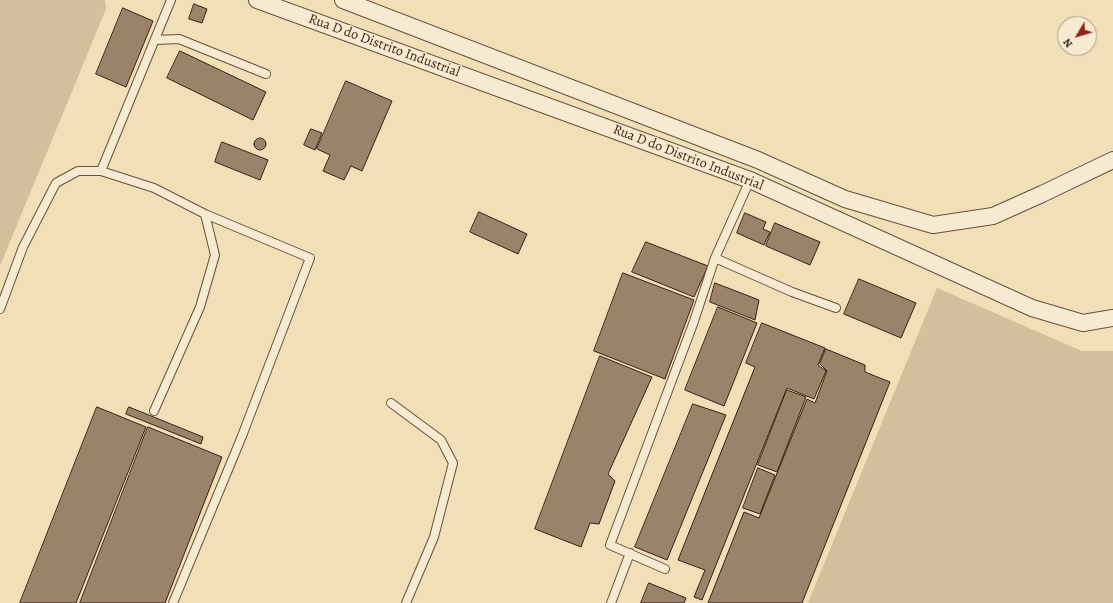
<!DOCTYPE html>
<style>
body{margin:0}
#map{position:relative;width:1113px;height:603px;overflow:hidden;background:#f1e0b7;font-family:Alegreya,serif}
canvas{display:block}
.north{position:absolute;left:1057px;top:16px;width:40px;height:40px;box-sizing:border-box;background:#f6ebd0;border:1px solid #ab9985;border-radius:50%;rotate:232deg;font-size:11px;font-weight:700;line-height:16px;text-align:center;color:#3a1f14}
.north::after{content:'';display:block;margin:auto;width:14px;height:18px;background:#8f2418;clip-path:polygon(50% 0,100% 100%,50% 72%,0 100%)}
</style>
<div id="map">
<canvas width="1113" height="603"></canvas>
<div class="north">N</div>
</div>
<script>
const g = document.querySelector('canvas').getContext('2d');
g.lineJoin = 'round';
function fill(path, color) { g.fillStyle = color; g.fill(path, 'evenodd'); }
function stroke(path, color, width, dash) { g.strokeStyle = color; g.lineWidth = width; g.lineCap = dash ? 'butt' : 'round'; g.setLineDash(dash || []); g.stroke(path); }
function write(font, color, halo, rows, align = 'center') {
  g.font = font + ' Alegreya,serif'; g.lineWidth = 3; g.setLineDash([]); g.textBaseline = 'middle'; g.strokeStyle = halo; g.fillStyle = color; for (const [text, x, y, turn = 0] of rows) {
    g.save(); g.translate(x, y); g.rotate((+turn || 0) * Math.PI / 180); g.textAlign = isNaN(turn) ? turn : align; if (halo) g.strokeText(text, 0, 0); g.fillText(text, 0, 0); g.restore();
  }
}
fill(new Path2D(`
 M0,0H105L106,9L0,266Z
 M937,288L1082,351H1113V603H808Z`), '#d2bf9b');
const building = new Path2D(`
 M194,4L207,9L202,23L189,19Z
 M123,8L153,21L126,87L96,74Z
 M180,51L266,92L253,120L167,78Z
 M346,81L392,101L362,171L351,166L344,180L323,171L330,155L317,149Z
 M311,129L322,133L315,150L304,145Z
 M254 144a6 6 0 1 1 12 0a6 6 0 1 1-12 0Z
 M222,142L268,160L260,180L215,162Z
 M479,212L527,234L518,254L470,232Z
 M745,213L766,222L763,229L770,232L764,245L737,233Z
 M775,223L820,242L810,265L766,246Z
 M646,242L708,266L694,297L632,272Z
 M623,273L694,300L665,379L594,351Z
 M859,279L916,303L901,338L844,314Z
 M715,283L759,300L755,320L710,302Z
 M718,307L757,323L724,406L685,390Z
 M762,323L825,348L818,365L826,371L814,399L787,388L702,600L694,597L705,570L678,560L755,367L746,363Z
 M826,349L865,365V372L890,382L802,603H708L744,512L759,518L807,399L815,403L827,371L820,364Z
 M600,356L652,377L608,474L615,481L599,524L590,523L581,547L535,529Z
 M787,390L806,397L777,472L758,465Z
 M693,404L726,415L667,560L635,547Z
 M97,407L146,427L76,603H20Z
 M129,407L203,437L201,444L126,414Z
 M148,427L222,457L165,603H80Z
 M758,468L775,475L760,514L743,508Z
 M649,583L686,598L684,603H641Z`);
fill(building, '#998369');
stroke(building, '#3a1f14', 1);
const service = new Path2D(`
 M155,40L179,39L266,74
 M750,180L715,258L792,292L836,308
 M0,309L23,247L56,183L78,171H101
 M391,403L441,440L453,463L434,537L406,603
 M154,411L200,307L215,255L205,214L154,188L101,171L171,0
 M665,569L610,545L693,324L715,258
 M173,603L242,436L310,258L205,214
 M611,603L630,553`);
const minor = new Path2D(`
 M257,0L750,180L1032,308L1083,323L1113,318
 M343,0L758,160L845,199L933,225L993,216L1042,194L1113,160`);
stroke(service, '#684f3d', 10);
stroke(minor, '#684f3d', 18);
stroke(service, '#f6ebd0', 8);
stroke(minor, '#f6ebd0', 16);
write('14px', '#3a1f14', '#f6ebd0', [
 ["Rua D do Distrito Industrial",384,46,20],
 ["Rua D do Distrito Industrial",688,158,21]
]);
</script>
